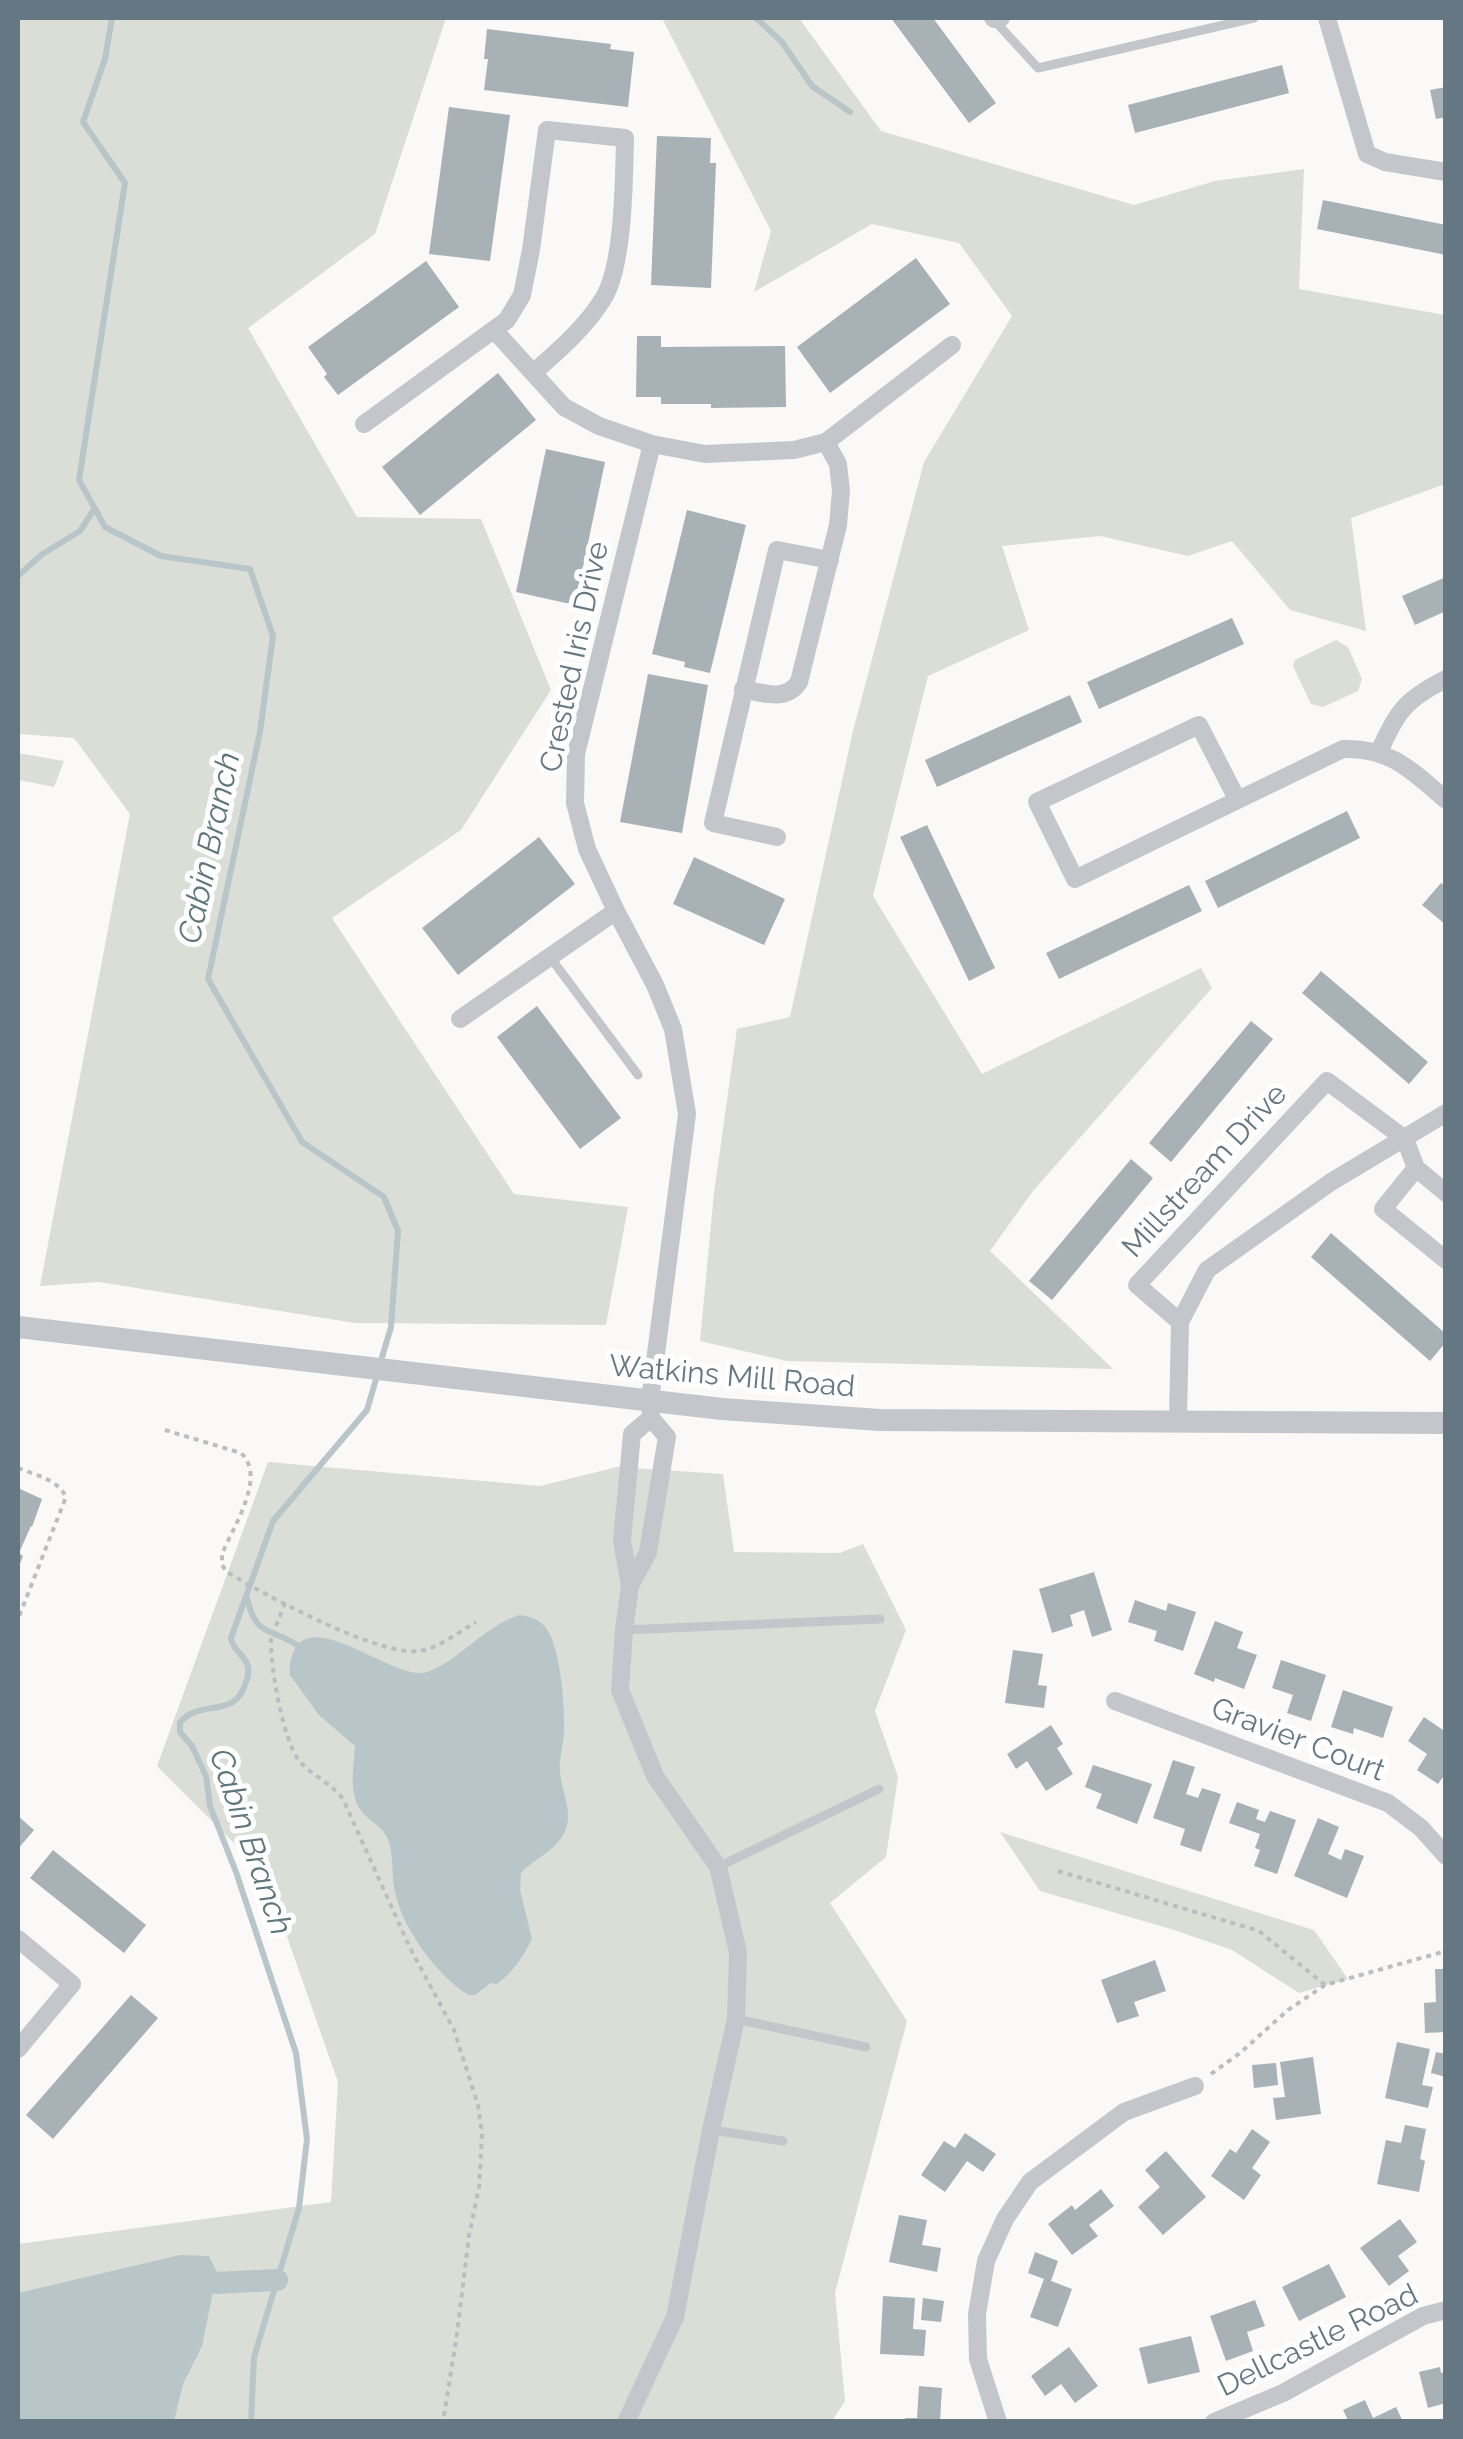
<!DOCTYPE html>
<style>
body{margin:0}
#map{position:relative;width:1463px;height:2439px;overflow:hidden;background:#faf9f7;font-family:Raleway,sans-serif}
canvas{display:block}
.frame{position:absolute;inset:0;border:20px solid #657782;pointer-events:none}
</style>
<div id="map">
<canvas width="1463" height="2439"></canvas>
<div class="frame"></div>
</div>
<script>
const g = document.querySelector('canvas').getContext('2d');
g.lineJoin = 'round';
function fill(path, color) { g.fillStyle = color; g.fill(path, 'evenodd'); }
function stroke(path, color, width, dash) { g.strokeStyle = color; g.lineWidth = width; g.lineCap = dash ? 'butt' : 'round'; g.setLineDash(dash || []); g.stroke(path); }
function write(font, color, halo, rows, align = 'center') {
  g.font = font + ' Raleway,sans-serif'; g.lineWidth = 10; g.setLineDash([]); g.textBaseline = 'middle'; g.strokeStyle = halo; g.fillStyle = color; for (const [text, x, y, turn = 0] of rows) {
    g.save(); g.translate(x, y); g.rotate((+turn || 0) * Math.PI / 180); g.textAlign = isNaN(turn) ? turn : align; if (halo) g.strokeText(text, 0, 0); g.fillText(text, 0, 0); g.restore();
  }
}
fill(new Path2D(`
 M18,18H446L375,234L248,328L357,517L481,519L551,690L461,830L332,918L514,1194L628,1207L606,1325L355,1323L99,1282L40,1286L130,814L74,738L18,734Z
 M662,18H799L881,131L1134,205L1215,181L1304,169L1299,289L1445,315V484L1351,518L1366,631L1290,610L1232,541L1188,556L1100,536L1002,546L1029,630L928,676L873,896L982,1074L1201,968L1212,988L1033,1191L990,1251L1113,1369L787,1361L700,1341L714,1193L737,1029L790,1017L853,731L924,462L1012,316L959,243L872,224L754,292L771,231Z
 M1336,640L1348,647L1362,679L1358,691L1323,707L1311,704L1293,666L1295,660Z
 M18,753L64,761L54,787L19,780Z
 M268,1462L540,1486L617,1467L723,1474L734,1552L840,1553L863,1544L906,1630L875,1711L898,1777L886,1857L830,1903L907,2021L835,2293L845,2401L832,2421H18V2244L331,2202L338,2082L265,1874L157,1766Z
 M1000,1832L1314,1930L1348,1979L1299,1993L1232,1950L1171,1929L1040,1891Z`), '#daded6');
fill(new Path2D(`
 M519,1615C530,1616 539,1619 546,1628C561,1648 565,1708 564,1733C563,1746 559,1758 560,1771C561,1791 574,1812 565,1831C557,1851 534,1858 521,1873L520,1890L532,1939C524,1956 512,1973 497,1984L491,1983L475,1995H469C439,1978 404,1930 396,1896C391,1879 394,1859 389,1842C384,1827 374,1825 364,1814C347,1796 354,1768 355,1746L319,1715L290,1675C289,1667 290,1661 293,1653C311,1605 396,1683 427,1672C459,1661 483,1627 519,1615Z
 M180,2255L209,2256L217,2272L202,2346L183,2384L174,2421H18V2293Z`), '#b8c6c9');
stroke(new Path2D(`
 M112,18L105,59L83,122L125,183L79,480L105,527L161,556L250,569L273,636L260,732L208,979L302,1142L384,1197L398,1231L391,1327L380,1364
 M756,18L782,42L812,86L850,112
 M18,576L41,555L80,531L95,508
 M247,1598C256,1637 269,1627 297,1645
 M251,2422L254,2357L299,2208L307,2139L296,2053L236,1872L210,1806L206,1776L192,1746L180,1732V1722C202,1698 235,1720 246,1682C248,1678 249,1670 248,1666C244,1654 233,1651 231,1638L273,1521L367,1410L377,1376`), '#b8c6c9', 6);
stroke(new Path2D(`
 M215,2283L277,2280`), '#b8c6c9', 22);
fill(new Path2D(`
 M891,18H933L996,103L969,123Z
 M487,29L611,44L610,49L634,52L628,107L484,90L488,59H484Z
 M1282,65L1289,93L1135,133L1128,105Z
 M1446,87V117L1436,119L1430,90Z
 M449,107L510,115L490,261L429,254Z
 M657,136L711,138L710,163H716L711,288L651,285Z
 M1323,200L1446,225V255L1317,229Z
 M916,258L950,304L830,393L797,347Z
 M426,261L459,307L338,395L324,377L327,374L308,347Z
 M637,336H661V347L785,346L786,407L711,408V404H661V397H636Z
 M498,373L536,420L420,515L382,467Z
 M546,449L605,462L575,605L516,592Z
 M687,510L746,525L710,673L684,667L685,662L652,654Z
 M1446,577V611L1415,625L1402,596Z
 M1232,618L1244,644L1099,709L1087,682Z
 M648,674L708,685L682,833L620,822Z
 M1070,695L1082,722L937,787L925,760Z
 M1347,811L1360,838L1218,908L1205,881Z
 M927,825L995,968L969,981L900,837Z
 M539,837L575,884L458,975L422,928Z
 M694,857L785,899L764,945L673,904Z
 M1441,883L1446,887V925L1422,905Z
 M1189,885L1202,911L1059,979L1046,953Z
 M1321,971L1428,1062L1409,1084L1302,993Z
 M537,1006L621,1118L580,1149L497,1037Z
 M1251,1021L1273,1039L1171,1162L1149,1143Z
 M1131,1159L1153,1178L1052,1300L1029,1281Z
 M1331,1233L1446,1334V1342L1430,1361L1311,1257Z
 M18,1488L42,1499L32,1527L31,1526L19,1553L23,1556L18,1569Z
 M1094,1572L1112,1630L1092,1637L1084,1610L1070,1615L1073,1626L1052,1633L1039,1589Z
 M1135,1600L1166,1611L1168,1603L1196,1612L1183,1651L1154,1641L1157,1631L1128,1622Z
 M1215,1621L1243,1632L1237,1648L1257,1655L1244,1689L1215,1678L1214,1682L1194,1674Z
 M1013,1650L1043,1654L1038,1685L1047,1686L1044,1708L1005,1703Z
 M1281,1660L1326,1675L1311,1721L1287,1713L1293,1695L1272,1688Z
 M1343,1690L1393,1707L1383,1738L1354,1728L1353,1734L1331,1727Z
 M1424,1717L1446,1732V1773L1438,1784L1417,1770L1427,1754L1408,1741Z
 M1051,1725L1063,1744L1057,1748L1073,1774L1046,1791L1027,1761L1016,1769L1007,1754Z
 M1173,1760L1195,1767L1186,1794L1198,1798L1202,1788L1221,1794L1201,1852L1180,1845L1185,1829L1153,1818Z
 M1093,1765L1152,1784L1137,1824L1096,1808L1102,1794L1085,1787Z
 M1237,1802L1259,1810L1256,1819L1265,1822L1270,1811L1296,1820L1277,1874L1254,1866L1260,1850L1255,1848L1260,1834L1229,1823Z
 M18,1816L34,1830L18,1849Z
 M1318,1818L1339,1827L1328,1854L1341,1860L1345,1849L1364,1856L1347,1898L1294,1876Z
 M53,1850L146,1925L124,1953L30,1878Z
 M1155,1960L1166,1991L1134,2002L1139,2016L1117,2023L1101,1980Z
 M1435,1969H1446V2032L1425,2033L1424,2003L1436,2002Z
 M131,1995L158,2018L53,2139L26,2115Z
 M1397,2042L1430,2049L1422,2085L1433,2087L1428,2108L1385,2098Z
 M1436,2052L1446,2054V2077L1431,2073Z
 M1313,2057L1321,2114L1276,2120L1273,2098L1285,2097L1280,2062Z
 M1276,2063L1278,2085L1254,2088L1252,2065Z
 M1405,2125L1426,2129L1420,2159L1425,2161L1419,2192L1377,2184L1386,2140L1401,2143Z
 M1252,2129L1270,2142L1252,2168L1261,2175L1244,2200L1211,2176L1230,2149L1236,2153Z
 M965,2133L996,2154L983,2172L967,2161L945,2192L921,2175L944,2141L955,2148Z
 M1166,2151L1206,2197L1163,2235L1138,2207L1160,2187L1145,2170Z
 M1101,2189L1114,2206L1089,2225L1098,2236L1072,2255L1048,2224L1072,2205L1075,2210Z
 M899,2215L927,2220L922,2245L941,2248L937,2272L889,2262Z
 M1400,2219L1417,2242L1398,2256L1409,2271L1389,2286L1360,2248Z
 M1035,2252L1058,2261L1051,2281L1072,2289L1058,2327L1030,2317L1044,2279L1028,2273Z
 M1329,2264L1346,2297L1299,2321L1282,2287Z
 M883,2296L915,2298L913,2329L926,2330L924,2356L880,2354Z
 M923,2298L944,2301L941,2322L921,2320Z
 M1255,2300L1265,2326L1247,2332L1253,2351L1226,2361L1210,2316Z
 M1191,2336L1200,2372L1148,2384L1139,2348Z
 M1069,2347L1098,2386L1075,2403L1061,2384L1045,2396L1031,2376Z
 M1440,2367L1441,2373L1446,2372V2403L1428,2408L1419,2372Z
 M919,2386L942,2388L940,2422H905V2418H917Z
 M1365,2400L1373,2418L1396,2407L1403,2422H1349L1343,2410Z`), '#a7b1b6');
stroke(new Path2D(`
 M165,1430L241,1453C267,1477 233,1527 222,1554V1565L227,1572C265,1595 379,1657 420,1651C440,1647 459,1632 476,1622
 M18,1468C36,1475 57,1479 66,1497L18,1619
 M276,1626L285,1603
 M271,1638C270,1665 283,1742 300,1762C313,1776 331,1783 343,1799L410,1948L454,2030L478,2105L482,2134L479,2188L469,2235L457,2334L443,2422
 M1058,1871L1259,1931L1325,1985
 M1211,2074L1240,2053L1288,2010L1325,1985L1446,1951`), '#bbbec1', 4, [5, 5]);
stroke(new Path2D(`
 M994,20L1038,68L1254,18
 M550,957L638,1075
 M624,1630L880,1619
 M718,1867L879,1789
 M736,2019L866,2047
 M712,2130L783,2141`), '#c3c7cb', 9);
stroke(new Path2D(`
 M993,18L994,19L1001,18
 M1327,18L1367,154L1385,162L1446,172
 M494,330L564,407L599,426L652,444L705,454L794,450L826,442L952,345
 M364,424L507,320L522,295L531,250L547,130L625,138C624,178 624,266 603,299C585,328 558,351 533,373
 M743,689C763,693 786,702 799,682L838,525L841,491L838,464L826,442
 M1379,752C1397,711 1406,699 1446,679
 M1237,799L1199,725L1037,802L1075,879L1343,749C1390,747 1412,771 1446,800
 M777,837L713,823L777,550L830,560
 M460,1019L616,911
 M1416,1168L1383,1209L1446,1260
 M1180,1322L1137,1285L1327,1081L1405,1139L1416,1168L1446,1193
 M651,1418L632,1434L622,1540L630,1586L648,1552L667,1437L651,1418L650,1400L687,1114L673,1029L655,985L616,911L587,849L575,803L576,754L652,444
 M1178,1421L1180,1322L1207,1270L1331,1182L1446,1113
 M1115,1701L1388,1803L1421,1828L1446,1856
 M18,1939L72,1984L18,2049
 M626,2422L675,2317L711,2130L736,2019L738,1952L718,1867L655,1776L620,1690L624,1630L630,1586
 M998,2422L978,2359L977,2314L986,2261L1005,2219L1030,2182L1124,2112L1195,2086
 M1214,2422L1283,2393L1423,2316L1446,2310`), '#c3c7cb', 18);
stroke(new Path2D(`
 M18,1327L722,1409L880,1420L1446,1423`), '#c3c7cb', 22);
write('30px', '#657782', '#fff', [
 ["Crested Iris Drive",575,657,-78],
 ["Millstream Drive",1205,1171,-47],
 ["Watkins Mill Road",732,1377,5],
 ["Gravier Court",1298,1740,21],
 ["Dellcastle Road",1318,2341,-26]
]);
write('italic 32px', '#5f767c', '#fff', [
 ["Cabin Branch",210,848,-78],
 ["Cabin Branch",250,1842,71]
]);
</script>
